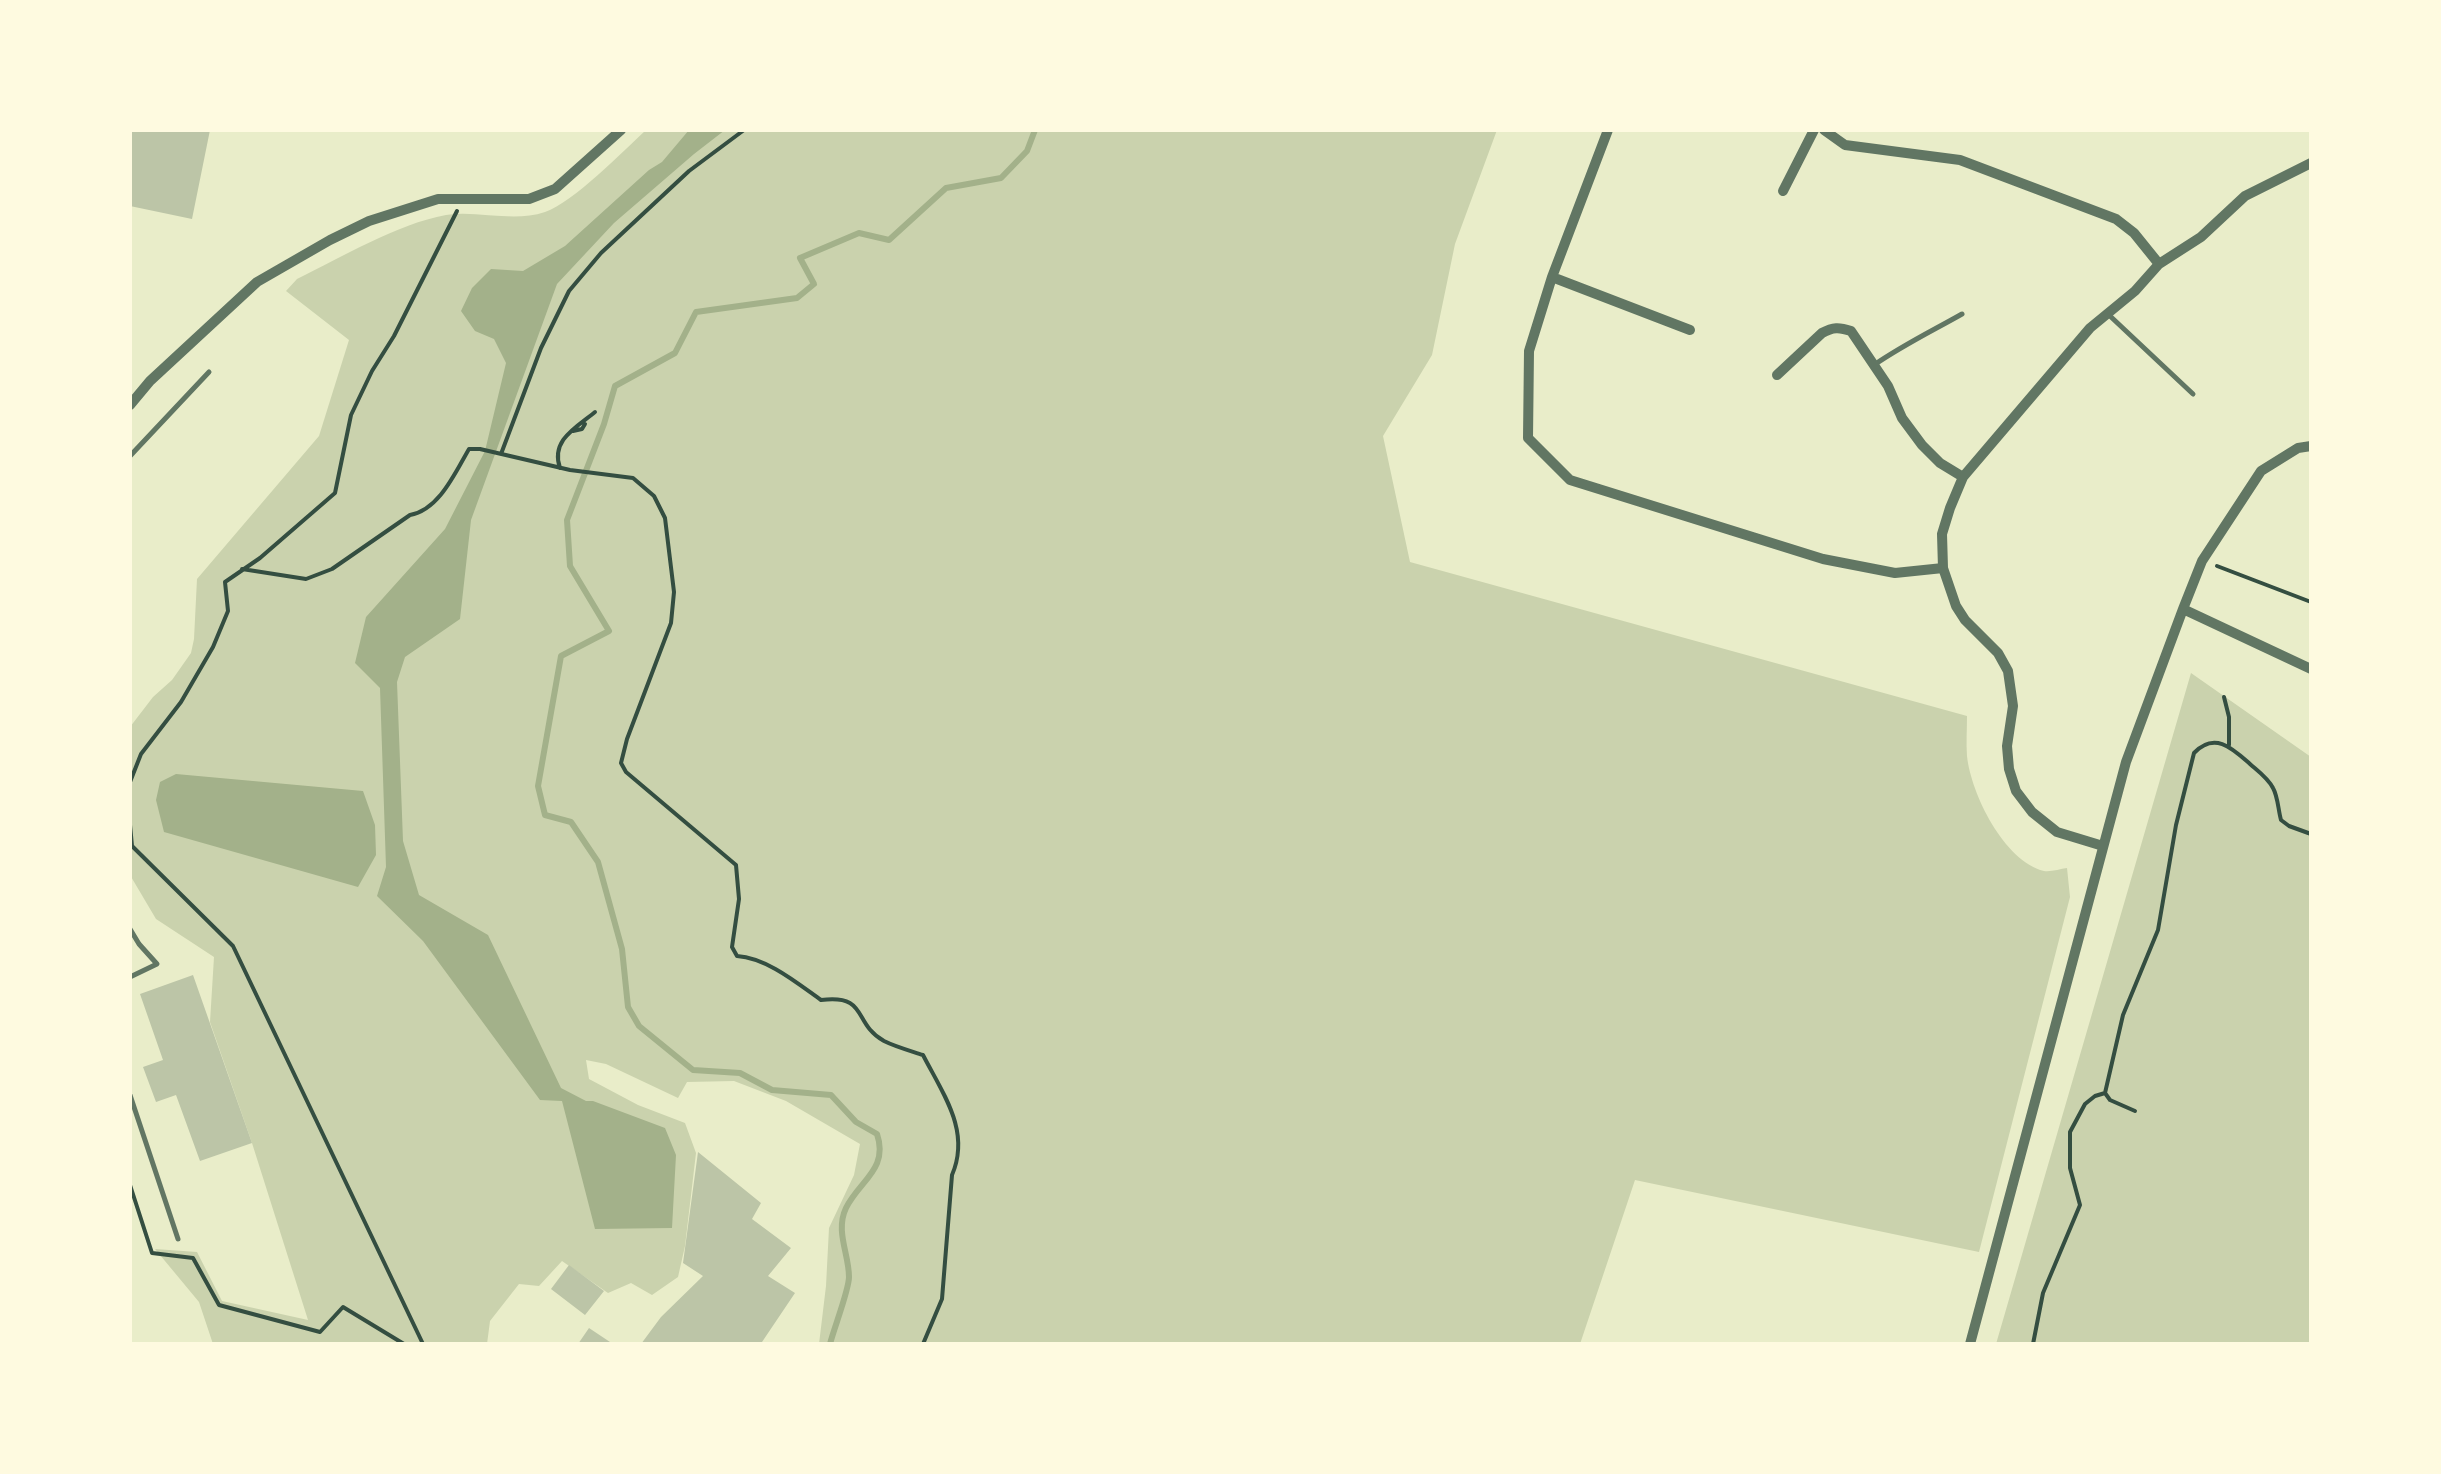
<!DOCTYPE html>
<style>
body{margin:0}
#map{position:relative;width:2441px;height:1474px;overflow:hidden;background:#e9edc9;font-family:"Nunito Sans",sans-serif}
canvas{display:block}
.frame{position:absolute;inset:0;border:132px solid #fefae0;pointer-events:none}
</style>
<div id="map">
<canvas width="2441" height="1474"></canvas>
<div class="frame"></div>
</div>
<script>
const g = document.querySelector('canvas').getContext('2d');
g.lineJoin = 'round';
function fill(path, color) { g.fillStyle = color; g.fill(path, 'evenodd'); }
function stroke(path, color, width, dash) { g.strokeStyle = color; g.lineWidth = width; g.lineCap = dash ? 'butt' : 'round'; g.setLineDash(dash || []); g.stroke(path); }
fill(new Path2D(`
 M646,130H1497L1455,244L1432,355L1383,436L1410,562L1967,716C1967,730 1966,743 1967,756C1971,794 2004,861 2044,871C2051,872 2060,869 2067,868L2070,897L1979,1252L1635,1180L1580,1344H819L826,1286L829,1228L854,1175L860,1144L786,1101L734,1081L687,1082L678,1098L606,1064L586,1060L589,1079L638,1105L685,1123L696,1153L685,1246L678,1277L652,1295L631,1283L608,1293L562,1261L539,1286L519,1284L490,1321L487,1344H213L199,1302L155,1249L197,1252L222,1301L308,1320L252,1143L210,1022L214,957L156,919L130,875V727L153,697L172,680L191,653L194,639L197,579L319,436L349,340L286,291L297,279C342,257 397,224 446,215C478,210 513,223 545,212C574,202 622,152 646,130Z
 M2191,673L2311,757V1344H1996Z`), '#cad2ad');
fill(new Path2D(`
 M689,130H725L694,154L614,223L557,284L471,520L460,619L405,657L397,682L403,841L419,895L488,935L561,1088L586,1101H593L665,1128L676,1155L672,1228L595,1229L562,1101L540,1100L423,941L377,896L386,867L380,688L355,663L366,617L445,529L485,451L506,363L494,339L475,331L461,311L472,288L491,269L523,271L565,246L649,170L662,162Z
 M176,774L363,791L375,825L376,855L358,887L164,832L156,800L160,782Z`), '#a3b18a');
stroke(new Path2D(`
 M830,1344C834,1328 849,1290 849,1277C849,1254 835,1231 846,1208C859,1181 889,1169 877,1134L856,1122L831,1095L772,1090L740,1073L693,1070L639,1026L628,1007L622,949L598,862L571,822L545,815L538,786L561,656L609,631L570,566L567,520L604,424L615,386L675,353L696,312L797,298L814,284L800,258L859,233L889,240L946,188L1001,178L1027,151L1035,130`), '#a3b18a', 6);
fill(new Path2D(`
 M130,130H210L192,219L130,206Z
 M193,975L252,1143L200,1161L176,1095L156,1102L143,1067L163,1060L140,994Z
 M698,1152L761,1203L752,1219L791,1248L768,1276L795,1293L762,1342L764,1344H641L661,1317L703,1276L683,1263Z
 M569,1265L604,1291L585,1315L551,1289Z
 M589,1328L613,1344H578Z`), '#bcc5a7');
stroke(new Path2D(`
 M573,431L582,429L585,424
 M501,454L541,348L569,291L601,253L689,171L744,130
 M560,468C550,440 577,427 595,412
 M2217,566L2311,602
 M242,569L306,579L332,569L410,515C439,510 455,473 469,449H480L570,470L633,478L654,496L665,518L674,592L671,623L627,739L621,763L626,772L736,865L739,899L732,947L737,956C767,958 797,983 821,1000C869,994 852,1023 884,1041C896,1047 911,1051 923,1055C943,1094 971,1131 952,1175L942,1299L923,1344
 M2224,697L2229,717V745
 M130,782L141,754L181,702L213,647L228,611L225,582L260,558L335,493L351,415L372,371L394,336L457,211
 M130,825L132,846L233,946L423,1344
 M2105,1093L2110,1100L2135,1111
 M130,1185L152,1253L193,1258L219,1305L320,1332L343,1307L404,1344
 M2033,1344L2043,1293L2080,1205L2070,1168V1132L2085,1104L2095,1096L2105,1093L2123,1015L2158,930L2176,825L2194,753C2215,731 2233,749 2250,764C2258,771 2268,778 2273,788C2278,797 2278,809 2281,820L2289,826L2311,834`), '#344e41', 4);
stroke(new Path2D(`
 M2110,316L2193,394
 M1874,365C1903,345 1932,331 1962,314
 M130,456L209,372
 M130,929L139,944L157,964L130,977
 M130,1095L178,1239`), '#617663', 5);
stroke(new Path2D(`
 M1608,130L1552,277L1529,351L1528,438L1570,480L1823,559L1895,573L1943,568
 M1824,130L1845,145L1960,160L2116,219L2134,233L2159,264
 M1783,191L1814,130
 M1552,277L1690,330
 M1777,375L1822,333C1833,327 1839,327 1851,331L1888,386L1902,418L1922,445L1940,463L1963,477
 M130,405L150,381L257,282L330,240L369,221L438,199H529L555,189L621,130
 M2183,609L2311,669
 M2103,846L2057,832L2032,812L2016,791L2009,769L2007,746L2013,706L2008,671L1998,653L1965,620L1956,606L1943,568L1942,534L1950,508L1963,477L2090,328L2135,291L2159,264L2201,237L2245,196L2311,163
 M1970,1344L2126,762L2183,609L2202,561L2261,471L2298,448L2311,446`), '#617663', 10);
</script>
